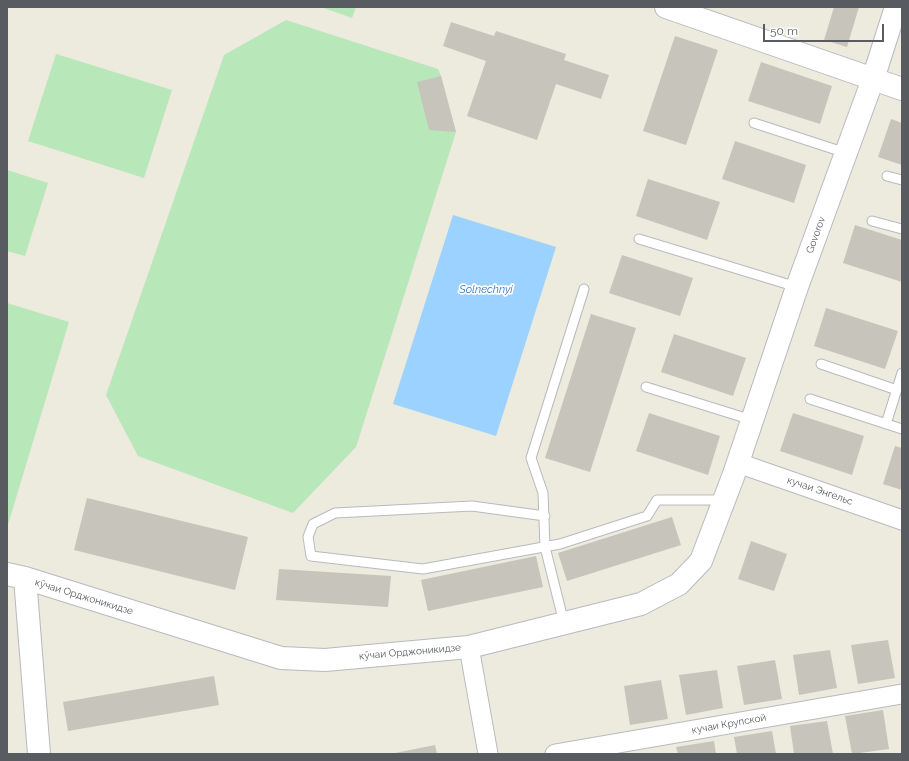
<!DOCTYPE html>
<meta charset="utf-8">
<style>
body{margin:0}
#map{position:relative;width:909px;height:761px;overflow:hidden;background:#edeade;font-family:Raleway,sans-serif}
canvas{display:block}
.frame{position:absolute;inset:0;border:8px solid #585c61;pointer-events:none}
.scale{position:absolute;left:763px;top:24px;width:121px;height:18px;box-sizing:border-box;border:2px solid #585c61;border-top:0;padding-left:5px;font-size:12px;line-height:14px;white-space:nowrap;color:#585c61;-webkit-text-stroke:3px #fff;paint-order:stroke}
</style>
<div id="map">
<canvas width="909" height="761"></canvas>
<div class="frame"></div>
<div class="scale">50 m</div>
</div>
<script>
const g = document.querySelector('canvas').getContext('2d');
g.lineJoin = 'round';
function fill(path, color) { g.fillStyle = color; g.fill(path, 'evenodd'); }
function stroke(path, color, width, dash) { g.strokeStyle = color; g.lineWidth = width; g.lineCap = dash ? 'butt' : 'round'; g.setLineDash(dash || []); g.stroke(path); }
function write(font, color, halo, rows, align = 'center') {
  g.font = font + ' Raleway,sans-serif'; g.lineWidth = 3.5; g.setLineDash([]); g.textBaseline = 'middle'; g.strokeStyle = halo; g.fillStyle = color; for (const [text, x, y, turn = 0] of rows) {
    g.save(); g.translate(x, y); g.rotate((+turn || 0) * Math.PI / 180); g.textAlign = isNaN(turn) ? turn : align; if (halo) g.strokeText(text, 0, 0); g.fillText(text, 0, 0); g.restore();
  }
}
fill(new Path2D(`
 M321,7H356L352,18Z
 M286,20L438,69L441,76L456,132L356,447L293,513L138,456L106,395L224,55Z
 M56,54L172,90L144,178L28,141Z
 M7,170L48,183L25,256L7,251Z
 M7,303L69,322L7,528Z`), '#b8e7b9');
fill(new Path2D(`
 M453,215L556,247L496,436L393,404Z`), '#9cd2ff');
fill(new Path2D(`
 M834,7H859L847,47L824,40Z
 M451,22L494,36L496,31L566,54L564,60L609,75L601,99L556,84L537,140L467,116L486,61L443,46Z
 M675,36L718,50L686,145L643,131Z
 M761,62L832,86L820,124L748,101Z
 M441,76L456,132L429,130L417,82Z
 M891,119L902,123V165L878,157Z
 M735,141L806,165L794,203L722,179Z
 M648,179L720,202L707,240L636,216Z
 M855,225L902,240V282L843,263Z
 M622,255L693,278L680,316L609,293Z
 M826,308L898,331L885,369L814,346Z
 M591,314L636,328L590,472L545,458Z
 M674,334L746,358L733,396L661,372Z
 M649,413L720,436L708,475L636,451Z
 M793,413L864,436L852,475L780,451Z
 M895,446L902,448V490L883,484Z
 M87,498L248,537L235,590L74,550Z
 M672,517L681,545L567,581L558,553Z
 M751,541L787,554L774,591L738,579Z
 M536,556L543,587L428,611L421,580Z
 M279,569L391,576L388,607L276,600Z
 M888,640L895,678L858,684L851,645Z
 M830,650L837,688L799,695L793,655Z
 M775,660L782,699L744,705L737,666Z
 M717,670L723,708L686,715L679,675Z
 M214,676L219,705L68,731L63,702Z
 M661,680L668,719L630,725L624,686Z
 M883,710L889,749L852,754L845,716Z
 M827,721L833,754H794L790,726Z
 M772,731L776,754H737L734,737Z
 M714,741L716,754H678L676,747Z
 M435,745L437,754H395V753Z`), '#c7c4bb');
const service = new Path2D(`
 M754,123L846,153
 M887,176L902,180
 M872,221L902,229
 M639,239L797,287
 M821,364L897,390
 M646,387L752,420
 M810,399L902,429
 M886,424L902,373
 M545,516L472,506L335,513L313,524L308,537L311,556L423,569L560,544L647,516L657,500H723
 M564,623L545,547L543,493L531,458L584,289`);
const minor = new Path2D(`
 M738,463L902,520
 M469,647L488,754
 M555,754L902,694`);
const tertiary = new Path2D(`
 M666,7L902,89
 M7,574L25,578L281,658L325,660L469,647L641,604L679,584L701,561L734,474L797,287L873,79L896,7
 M25,578L39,754`);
stroke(service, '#b7babf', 11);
stroke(minor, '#b7babf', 21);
stroke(tertiary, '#b7babf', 24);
stroke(service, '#fff', 9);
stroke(minor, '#fff', 19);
stroke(tertiary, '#fff', 22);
write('10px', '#585c61', '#fff', [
 ["Govorov",816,235,-70],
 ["кучаи Энгельс",820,491,19],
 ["кӯчаи Орджоникидзе",84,597,17],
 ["кӯчаи Орджоникидзе",410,652,-5],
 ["кучаи Крупской",729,724,-10]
]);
write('italic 11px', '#3477c2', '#fff', [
 ["Solnechnyi",486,290]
]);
</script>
